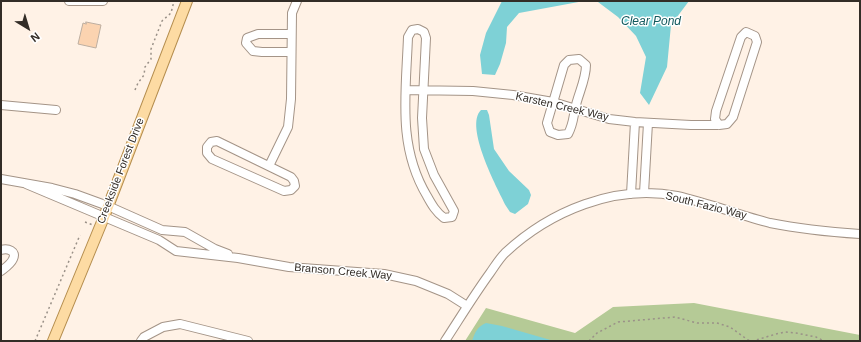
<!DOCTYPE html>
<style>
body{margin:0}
#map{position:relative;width:861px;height:342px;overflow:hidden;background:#fff2e6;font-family:Helvetica,sans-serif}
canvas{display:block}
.frame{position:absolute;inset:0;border:2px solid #332d27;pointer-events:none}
.north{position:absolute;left:8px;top:8px;width:40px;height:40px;-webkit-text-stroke:3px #fff;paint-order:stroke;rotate:142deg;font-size:11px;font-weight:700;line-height:16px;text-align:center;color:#332d27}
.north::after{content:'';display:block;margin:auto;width:14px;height:18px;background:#332d27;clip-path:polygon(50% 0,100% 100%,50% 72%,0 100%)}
</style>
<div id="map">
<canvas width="861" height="342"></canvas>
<div class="frame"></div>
<div class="north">N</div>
</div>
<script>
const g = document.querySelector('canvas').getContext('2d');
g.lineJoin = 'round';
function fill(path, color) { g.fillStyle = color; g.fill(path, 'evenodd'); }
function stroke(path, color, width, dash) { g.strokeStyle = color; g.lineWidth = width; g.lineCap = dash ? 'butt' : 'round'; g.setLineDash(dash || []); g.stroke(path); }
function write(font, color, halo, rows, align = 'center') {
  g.font = font + ' Helvetica,sans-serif'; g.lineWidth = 3; g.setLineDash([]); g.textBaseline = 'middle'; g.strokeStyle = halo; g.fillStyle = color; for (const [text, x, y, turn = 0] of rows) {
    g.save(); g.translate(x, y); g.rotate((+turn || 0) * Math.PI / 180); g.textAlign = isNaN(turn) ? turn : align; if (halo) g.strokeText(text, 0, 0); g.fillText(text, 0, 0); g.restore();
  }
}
fill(new Path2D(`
 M694,303L860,335V341H465L486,308L575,333L613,307Z`), '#b5ca96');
fill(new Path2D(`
 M502,1H689L671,25L667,67L649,105L640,93L646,57L636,36L618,17L598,2L584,1L519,13L507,27L506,43L500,64L495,75L482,74L480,55L486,33Z
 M481,110H487L489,115L494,149L509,171L529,190L531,195L528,204L515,214L510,212L506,206C497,188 464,126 481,110Z
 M486,323L502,326L554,341H472C475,332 477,327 486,323Z`), '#7ed1d6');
const building = new Path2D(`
 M86,22L101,25L96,48L78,44L83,23L86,24Z`);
fill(building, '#fbd3b0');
stroke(building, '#bdaea0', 1);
const minor = new Path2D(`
 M69,1H103
 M418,29L424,32L426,38L422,118L424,149L434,175L454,211L452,217L444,218C436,212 432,205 427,196C397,146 406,93 408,37L412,30Z
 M291,52H262L253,51L246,43L247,38L258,34H291
 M579,59L586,65C586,80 578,94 575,109C573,119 573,125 568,134L558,135L550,132L547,123L564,65L569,60Z
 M406,90L473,91L513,95L553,102L609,119L635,122L691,125H719L727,124L733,117L757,42L755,36L746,32L741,37L716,111L715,119L719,125
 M1,105L56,110
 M217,141L291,177L294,181L295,186L291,190L284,191L212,159L207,153V147L211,142Z
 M269,166L288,127L291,99L292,13L297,1
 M1,179L52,188L75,194L108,206L162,230L185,232L215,249L228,254
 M26,184L159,240L176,251L238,258L289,267L384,274L416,281L448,294L467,306
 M644,193L648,123
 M631,194L635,122
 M1,250C8,248 17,251 13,259C11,264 5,268 1,271
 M141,341L144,337L163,327L180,324L248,341
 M445,341C460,318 474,295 490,273C495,266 499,259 505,253C550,211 615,184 677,196C708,203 739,215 770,223C800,229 830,232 860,234`);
const major = new Path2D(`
 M53,341L104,217L187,1`);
stroke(minor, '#a49487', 10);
stroke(major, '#b58e4f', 12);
stroke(new Path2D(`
 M135,90L138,83L144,75L145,67L151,59V49L162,21L171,13L174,1
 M85,222L93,225
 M35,341L80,235
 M589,341L597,333L618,322L675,317L697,323H717L730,327L748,340L753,341L776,334L785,332L796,333L816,337L824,341`), '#9a9188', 1.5, [2, 3]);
stroke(minor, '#fff', 8);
stroke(major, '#fddba3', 10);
write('11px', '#332d27', '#fff', [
 ["Karsten Creek Way",562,107,13],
 ["Creekside Forest Drive",121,171,-69],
 ["South Fazio Way",706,206,14],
 ["Branson Creek Way",343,272,5]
]);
write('italic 12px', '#11595d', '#fff', [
 ["Clear Pond",651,22]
]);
</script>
